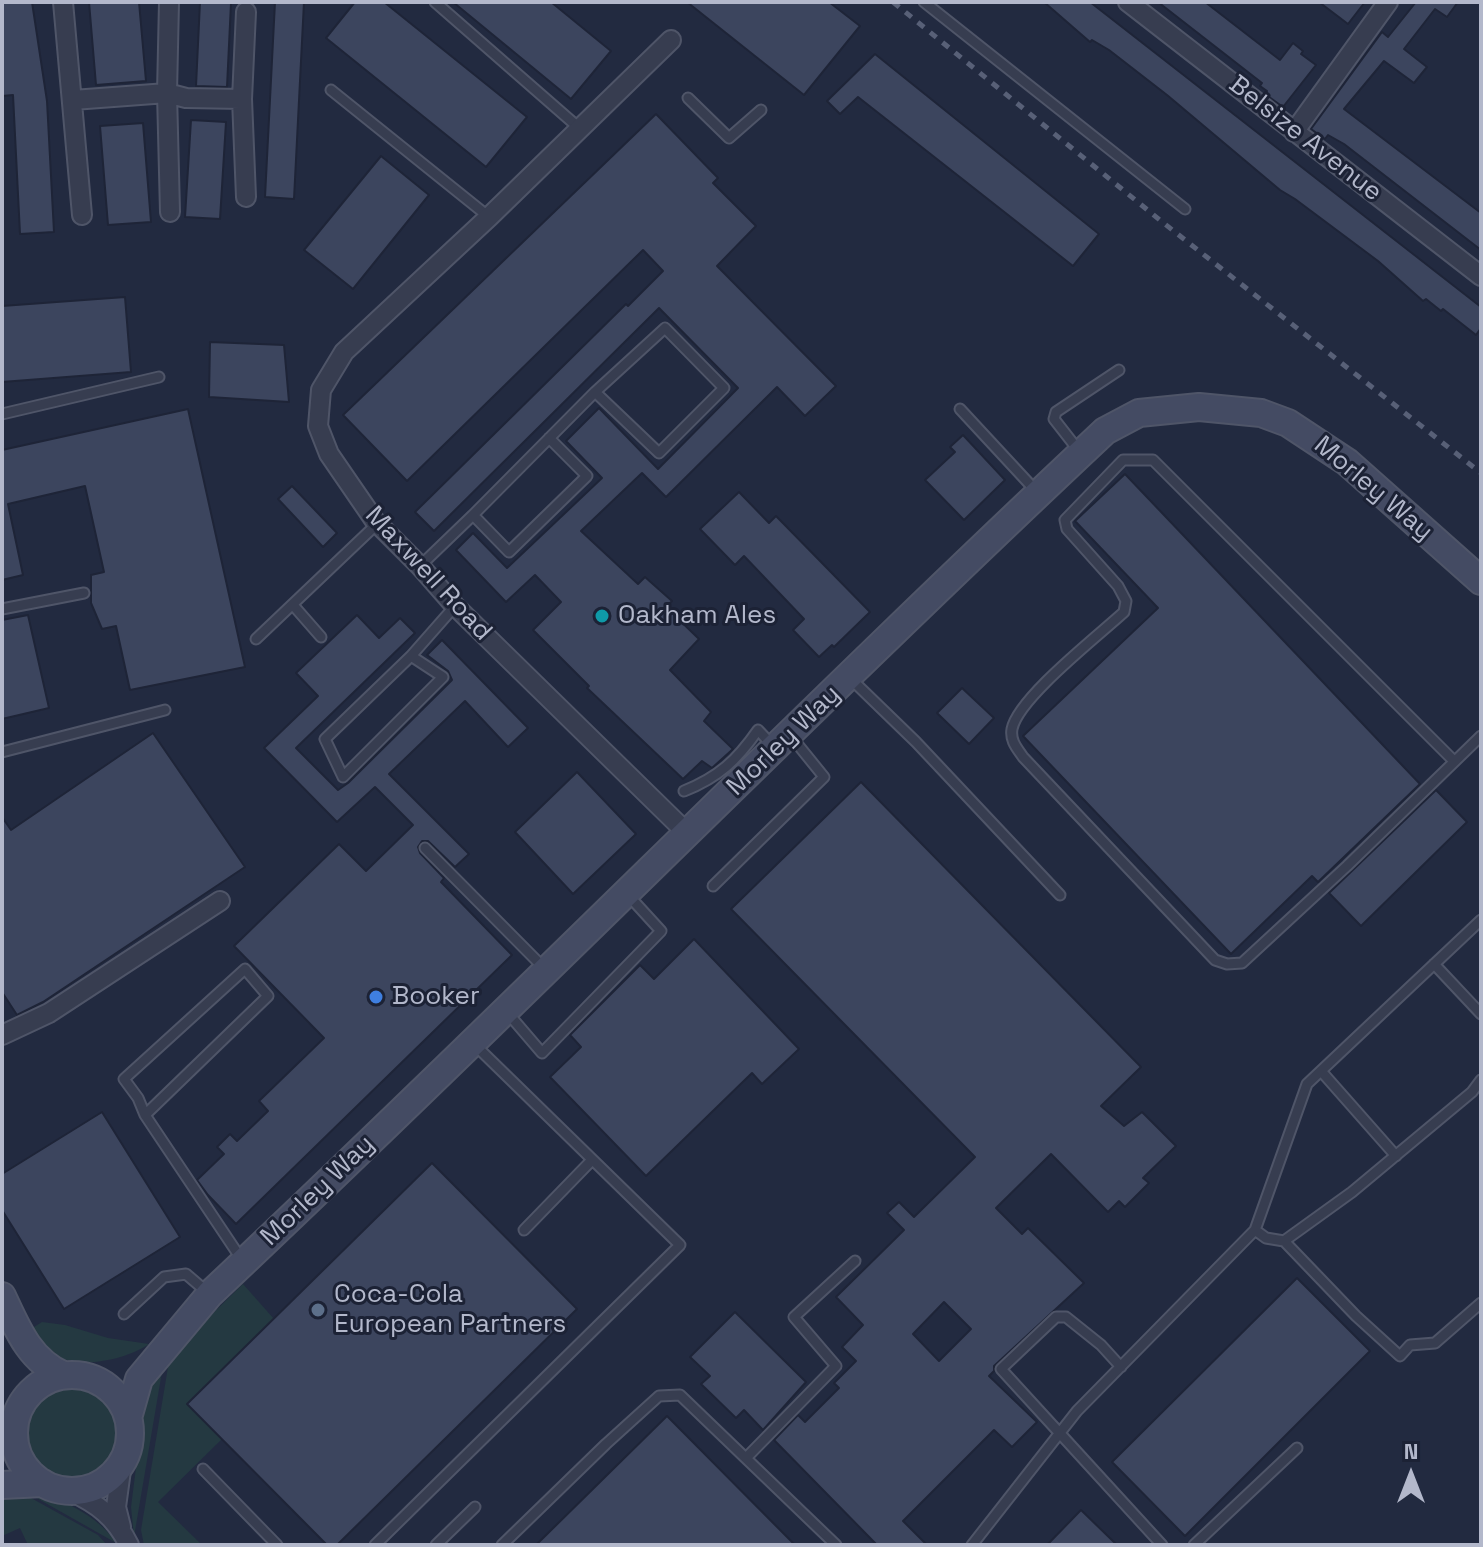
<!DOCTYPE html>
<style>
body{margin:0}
#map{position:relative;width:1483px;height:1547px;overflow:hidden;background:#222a40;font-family:"Space Grotesk",sans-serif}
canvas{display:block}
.frame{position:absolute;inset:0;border:4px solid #b3b8cb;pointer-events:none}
.north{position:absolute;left:1371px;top:1435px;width:80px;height:80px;-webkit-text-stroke:6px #1c2235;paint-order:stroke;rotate:0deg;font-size:22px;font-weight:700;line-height:32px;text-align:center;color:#b3b8cb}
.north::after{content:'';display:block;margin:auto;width:28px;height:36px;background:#b3b8cb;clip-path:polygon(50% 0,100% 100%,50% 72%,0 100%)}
</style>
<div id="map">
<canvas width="1483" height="1547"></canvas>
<div class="frame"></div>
<div class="north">N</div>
</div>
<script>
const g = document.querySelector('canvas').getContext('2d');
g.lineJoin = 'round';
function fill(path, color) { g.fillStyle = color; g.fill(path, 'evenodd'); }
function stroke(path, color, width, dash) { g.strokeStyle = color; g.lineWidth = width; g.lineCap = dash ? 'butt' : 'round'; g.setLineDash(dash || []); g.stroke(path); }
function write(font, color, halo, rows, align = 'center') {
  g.font = font + ' "Space Grotesk",sans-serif'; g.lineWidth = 6; g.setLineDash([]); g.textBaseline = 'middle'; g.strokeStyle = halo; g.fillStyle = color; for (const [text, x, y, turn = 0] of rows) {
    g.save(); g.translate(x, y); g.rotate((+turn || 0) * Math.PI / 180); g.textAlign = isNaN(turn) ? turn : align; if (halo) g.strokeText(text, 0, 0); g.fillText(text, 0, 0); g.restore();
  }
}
fill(new Path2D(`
 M243,1284L274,1319L222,1439L158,1502L202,1545H144L141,1530L170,1355Z
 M42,1322L65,1325L108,1338L149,1344C125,1360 77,1371 51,1353C42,1347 37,1338 31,1329Z
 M165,1354L134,1537L131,1507L145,1397Z
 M23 1432a49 49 0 1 1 98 0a49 49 0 1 1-98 0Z
 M26,1492C62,1497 96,1515 118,1544Z
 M22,1493L98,1535L107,1545H28L20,1528L2,1536V1494Z`), '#243941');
const building = new Path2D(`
 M2,2H32L47,101L54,232L20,234L13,95L2,96Z
 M89,2H139L146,81L96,85Z
 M200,2L231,3L227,87L196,86Z
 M275,2H304L294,199L265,197Z
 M355,2H384L527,117L486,167L326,38Z
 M453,2H551L611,51L571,99Z
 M687,2H829L860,26L804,95Z
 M1044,2H1090L1481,307V328L1476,335L1443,309L1441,311L1426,299L1423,301L1378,261L1295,199L1280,190L1167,95L1109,50L1092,40L1090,42Z
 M1158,2H1205L1280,60L1293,43L1303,51L1301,54L1316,65L1283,107L1265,94L1267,91L1260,86L1262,83Z
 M1319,2H1365L1348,24Z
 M1416,2H1458L1447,17L1435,9L1404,49L1427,67L1414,83L1384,61L1344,109L1481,213V250L1344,144L1328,135L1325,139L1311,129L1382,32L1388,37Z
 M875,54L1099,234L1073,266L858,97L840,114L827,101Z
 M656,114L718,178L713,183L756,226L717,266L836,386L805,416L777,387L666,497L642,473L581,531L638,584L645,577L672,601L666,607L699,639L670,670L711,712L704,721L733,749L712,768L702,761L683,779L587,688L589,686L533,630L561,602L535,575L506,602L456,550L473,533L507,568L602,478L566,441L599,408L658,469L738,388L659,308L434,531L415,512L626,304L628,306L663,271L643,250L407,481L343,415Z
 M191,120L226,122L220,219L185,217Z
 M143,123L151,222L108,225L100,126Z
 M381,156L429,195L353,289L304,250Z
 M125,297L131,372L2,382V306Z
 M210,342L284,345L289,402L209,397Z
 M188,409L245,667L130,690L116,626L102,629L91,603V575L104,572L85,486L8,504L23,575L2,580V450Z
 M963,435L1005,480L964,520L925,480L955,452L950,447Z
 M1125,474L1420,784L1318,882L1312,876L1231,954L1023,736L1158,608L1075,521Z
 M292,486L337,533L323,547L278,499Z
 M739,492L769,523L776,516L870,612L834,647L832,645L819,657L793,630L804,619L744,556L735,565L700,529Z
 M28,615L49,708L2,719V620Z
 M357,615L379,638L400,618L415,633L296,748L338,790L348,783L452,680L448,671L427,655L442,640L528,728L508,747L465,701L389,774L469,854L455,867L428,841H422L418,847L420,853L444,878L441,882L512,955L236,1224L208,1195L197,1180L224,1154L217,1147L230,1134L237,1141L268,1111L259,1101L324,1038L234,946L339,844L366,871L413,825L375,787L337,822L264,748L318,696L296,673Z
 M962,688L994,718L969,744L937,713Z
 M153,733L245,867L43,1002L17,1015L2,992V817L11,830Z
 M577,772L636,834L573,894L515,832Z
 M861,782L1141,1067L1101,1106L1124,1126L1142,1112L1176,1146L1143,1178L1149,1183L1125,1207L1119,1201L1108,1212L1051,1154L996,1208L1022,1234L1028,1228L1084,1283L994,1366V1371L989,1376L1037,1422L1012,1447L994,1430L903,1521L927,1545H877L774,1440L798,1415L805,1422L839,1388L834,1383L856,1361L842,1347L863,1325L836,1297L904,1230L887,1213L899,1202L914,1217L975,1157L731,909ZM944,1302L971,1329L939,1361L913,1334Z
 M1436,790L1467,822L1361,926L1329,893Z
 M694,939L799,1049L762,1084L752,1073L646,1176L550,1077L581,1047L570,1035L640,965L654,979Z
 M102,1112L180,1237L64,1309L2,1210V1174Z
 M432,1163L577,1309L337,1545H327L187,1404Z
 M1297,1278L1370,1351L1185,1536L1112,1462Z
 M735,1312L806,1382L763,1430L744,1410L736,1418L701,1384L710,1376L690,1357Z
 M667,1416L795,1545H536Z
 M1081,1510L1117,1545H1047Z`);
fill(building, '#3c455e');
stroke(building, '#1e2437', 2);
const lane = new Path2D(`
 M435,2L578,127
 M924,2L1185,209
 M331,90L489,217
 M688,98L729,138L761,110
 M665,328L724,388L659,453L595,392Z
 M960,409L1036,491
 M2,414L159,377
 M549,438L587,476L509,552L473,515L595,392
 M1079,451L1054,419L1056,412L1119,370
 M420,566L473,515
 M293,605L321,637
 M2,609L84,593
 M256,639L378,523
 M411,656L443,677L343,777L325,739Z
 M411,656L455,606
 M851,679L916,742L1060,895
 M2,752L165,710
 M1454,761L1153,460H1123L1065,520L1067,529L1118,586L1126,601L1124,612C1098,636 1018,698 1012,729C1010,741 1017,748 1023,757L1215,960L1227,964L1242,963L1347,866L1481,736
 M684,791C719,777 737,760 758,730L773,746
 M425,848L544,968
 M713,886L824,777L790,735
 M1481,920L1307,1084L1255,1230L1266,1238L1284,1241L1352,1192L1472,1092L1481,1080
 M1434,964L1481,1014
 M245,969L268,996L145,1115L138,1098L124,1079Z
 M506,1011L542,1053L661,931L629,896
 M1321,1071L1396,1156
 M145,1115L242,1260
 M524,1230L592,1160
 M1284,1241L1356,1316L1400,1356L1410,1345L1435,1343L1481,1303
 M124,1314L164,1277L186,1274L207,1292
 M1121,1367L1101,1345L1066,1317H1056L1001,1369L1162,1545
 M746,1458L836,1366L794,1317L855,1261
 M203,1469L277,1545
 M375,1545L680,1245L474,1044
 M436,1545L475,1507
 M502,1545L606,1444L659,1396L680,1395L836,1545
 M972,1545L1077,1411L1255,1230
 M1194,1545L1297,1448`);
const street = new Path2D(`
 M63,2L82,215
 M169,2L167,93L170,212
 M1128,2L1481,276
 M671,40L489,217L344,352L321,390L318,426L329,454L375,521L420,566L455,606L688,834
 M73,100L167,93L186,98L242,99
 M1294,132L1388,2
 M246,197L242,99L246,12
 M2,1035L49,1013L220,901
 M70,1491C98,1504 115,1517 129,1545
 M121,1527L116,1507L122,1463`);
const secondary = new Path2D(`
 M2,1296C17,1328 29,1360 63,1375
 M14 1433a58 58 0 1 1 116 0a58 58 0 1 1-116 0Z
 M128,1418L139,1379L210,1294C512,1010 803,714 1105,431L1139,413L1199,407L1261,413L1288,423L1347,462L1481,581
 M2,1485L43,1483`);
stroke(lane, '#4f5568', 13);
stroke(street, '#4f5568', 22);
stroke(secondary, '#4f5568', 30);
stroke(lane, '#373d50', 9);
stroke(street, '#373d50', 18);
stroke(secondary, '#444b63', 26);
stroke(new Path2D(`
 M893,2L1161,221L1481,473`), '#586077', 5, [8, 8]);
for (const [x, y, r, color] of [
 [602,616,8,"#0f9aa8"],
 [376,997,8,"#3f7fe0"],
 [318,1310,8,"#5c6f8a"]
]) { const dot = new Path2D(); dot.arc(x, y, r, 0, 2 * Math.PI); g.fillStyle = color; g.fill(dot); stroke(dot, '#1c2235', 3); }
write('26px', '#b3b8cb', '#1c2235', [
 ["Belsize Avenue",1305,139,38],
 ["Morley Way",1373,489,40],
 ["Maxwell Road",428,574,47],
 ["Morley Way",784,741,-44],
 ["Morley Way",318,1191,-44]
]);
write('26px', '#b3b8cb', '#1c2235', [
 ["Oakham Ales",618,616],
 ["Booker",392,997],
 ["Coca-Cola",334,1295],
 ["European Partners",334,1325]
], 'left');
</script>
